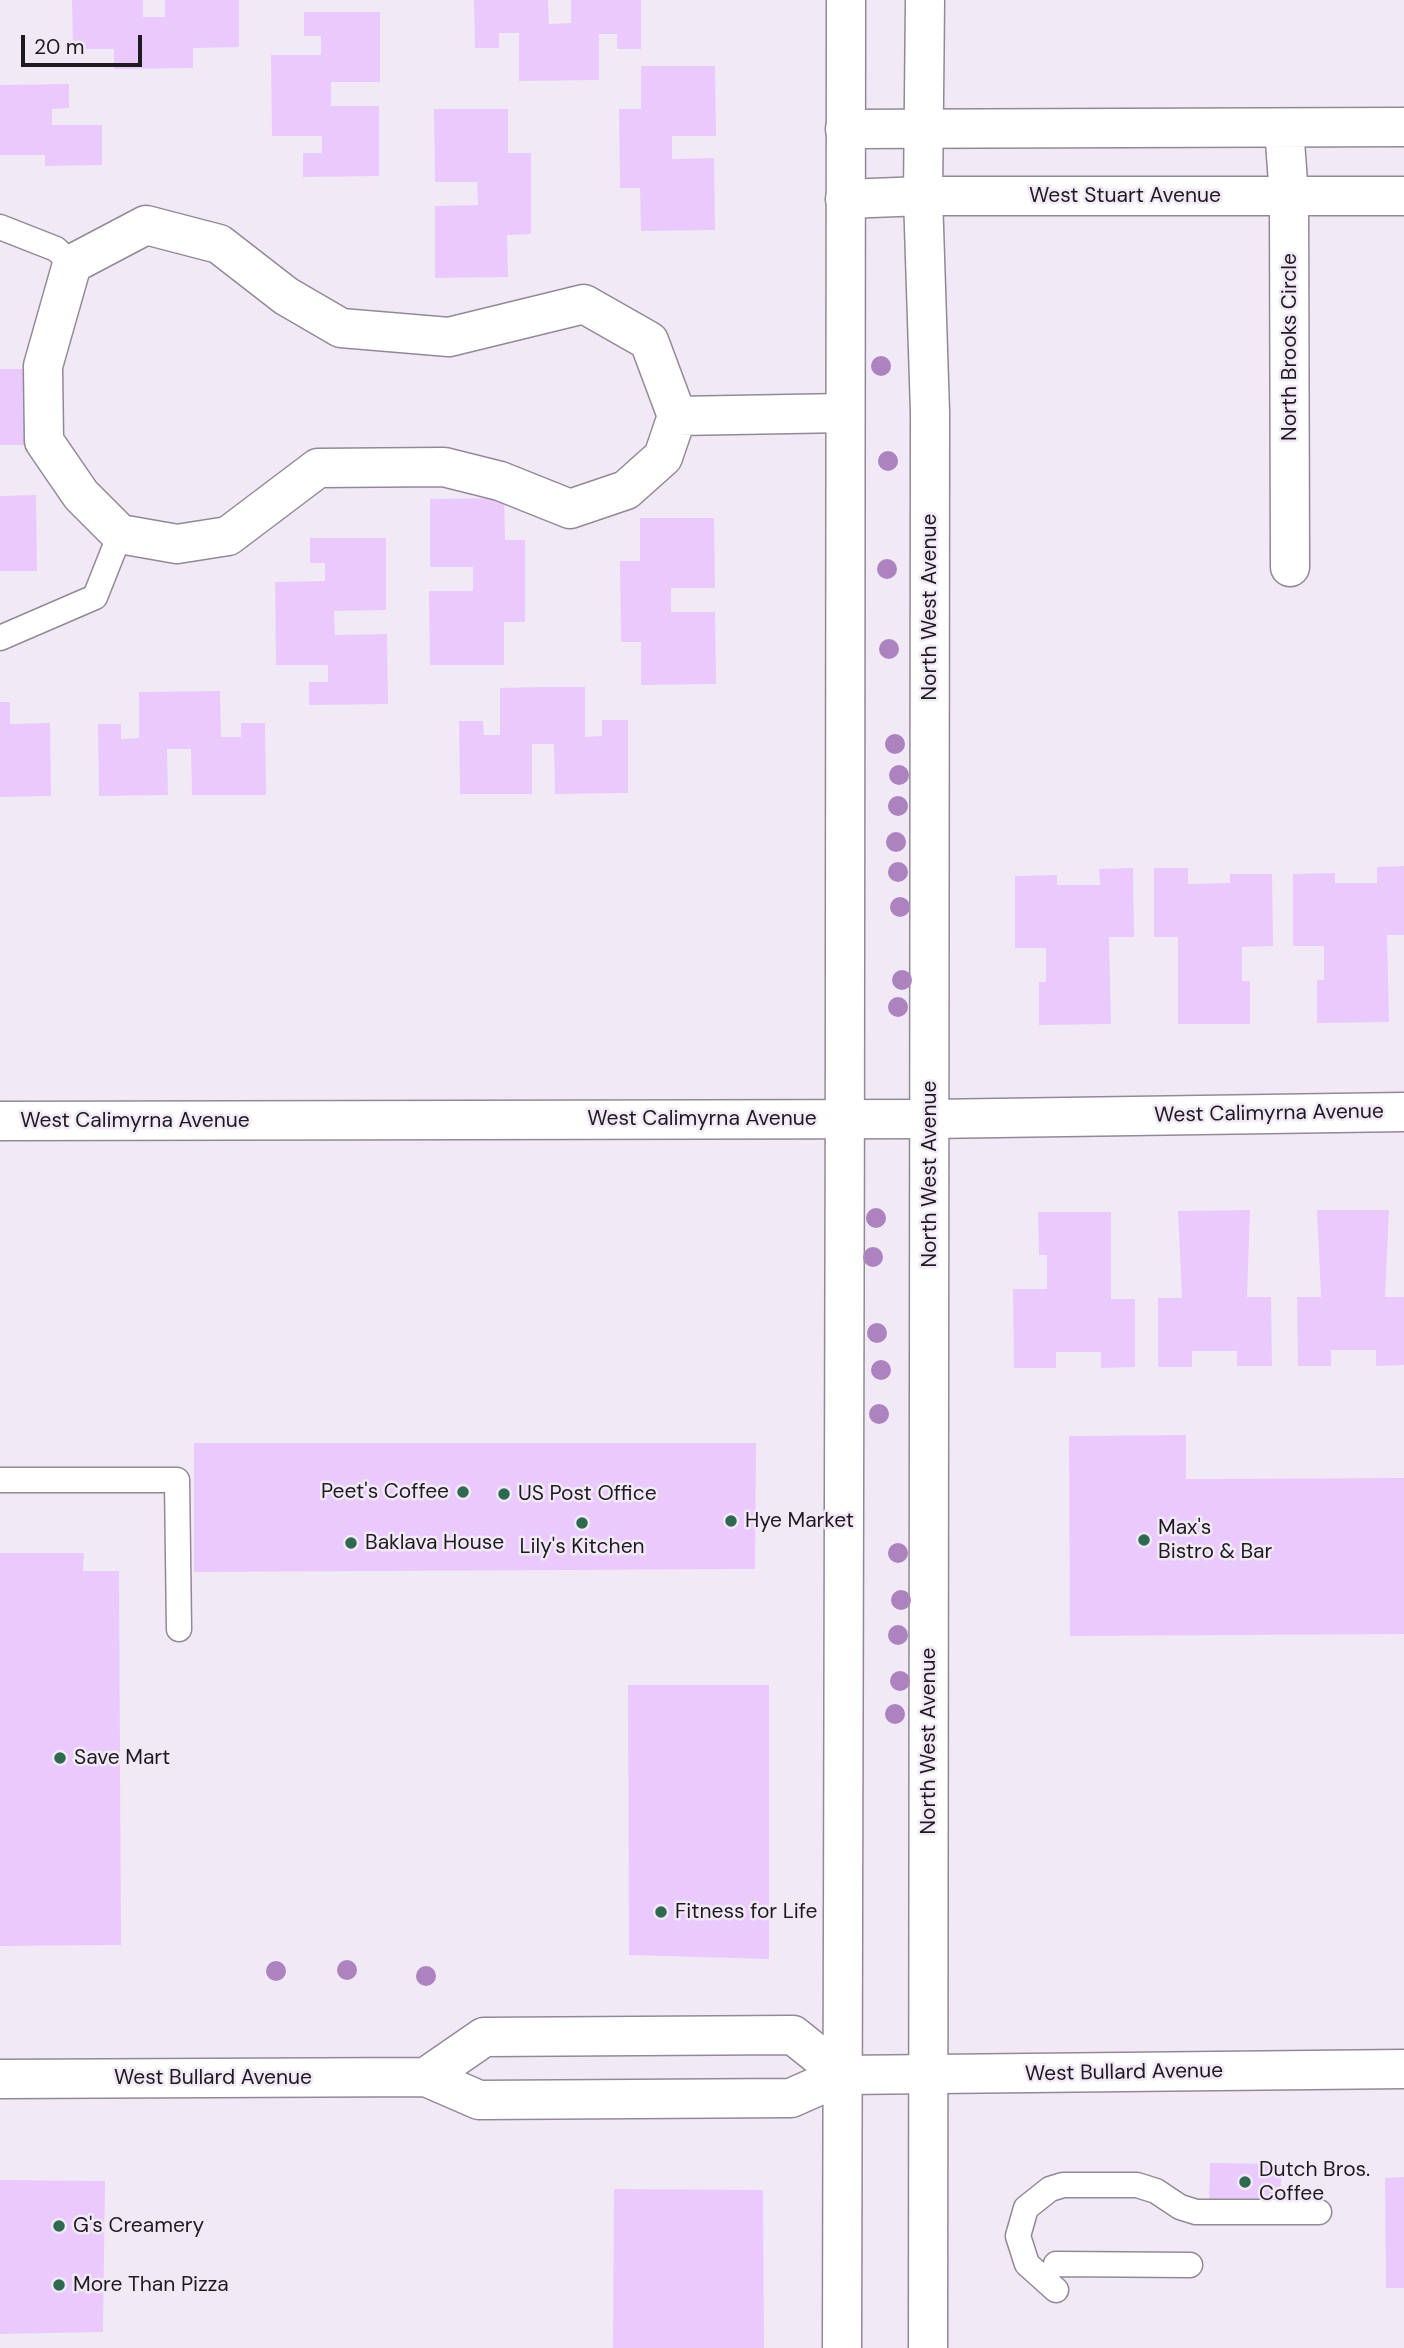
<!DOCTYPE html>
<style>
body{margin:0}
#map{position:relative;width:1404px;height:2348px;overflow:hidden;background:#f2e9f7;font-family:"DM Sans",sans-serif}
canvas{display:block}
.scale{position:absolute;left:21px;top:35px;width:121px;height:32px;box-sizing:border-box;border:4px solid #1e1b20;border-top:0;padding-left:9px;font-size:21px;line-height:24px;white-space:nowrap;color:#1e1b20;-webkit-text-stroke:5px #f2e9f7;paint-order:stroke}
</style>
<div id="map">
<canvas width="1404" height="2348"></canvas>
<div class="scale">20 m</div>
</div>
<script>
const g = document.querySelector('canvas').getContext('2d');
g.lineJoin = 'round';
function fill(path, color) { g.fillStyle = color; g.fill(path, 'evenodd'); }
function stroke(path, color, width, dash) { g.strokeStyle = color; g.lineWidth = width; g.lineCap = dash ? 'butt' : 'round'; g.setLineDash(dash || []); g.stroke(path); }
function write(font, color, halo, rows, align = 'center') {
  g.font = font + ' "DM Sans",sans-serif'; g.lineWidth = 5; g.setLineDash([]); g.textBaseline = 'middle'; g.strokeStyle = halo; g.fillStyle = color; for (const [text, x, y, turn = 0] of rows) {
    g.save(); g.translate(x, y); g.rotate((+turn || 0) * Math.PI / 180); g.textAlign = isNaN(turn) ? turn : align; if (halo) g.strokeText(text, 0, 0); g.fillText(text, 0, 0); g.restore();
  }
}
fill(new Path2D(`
 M72,0H143V17H165V0H239V47L193,48V68L114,69V49H73Z
 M474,0H548L549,24L571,23V0H641V49H617V34H599V80L519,81V33H499V48H475Z
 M304,12H380V82H331V106H379V176L303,177V153H322V136H272L271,55H321V36H304Z
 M641,66H715L716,136H672V159L714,158L715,230L641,231L640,188H620L619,109H641Z
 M69,84V108L52,109V125H102V165L45,166V155H0V85Z
 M434,109H508V153H531V234L507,235L508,277L435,278V206L478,205L477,182H435Z
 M0,369H33V445H0Z
 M36,495L37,571H0V496Z
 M504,498L505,540H525V622H504V665H430L429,591H473V567H430V499Z
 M640,518H714L715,588H671V612H715L716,684L641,685V642H621L620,561H640Z
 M310,538H386V610L334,611L335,635L387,634L388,704L309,705V682H328V665H276L275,582L325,581V563H310Z
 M542,687H585V737L602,736V720H628V793L555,794L554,744H532V794H460L459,721H483L484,735H500V688Z
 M220,691L221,737H241V723H265L266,795H192L191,749H167L168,795L99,796L98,724H121V739L139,738V692Z
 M0,702H10V724L50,723L51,796L0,797Z
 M1404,866V935H1387L1389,1022L1317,1023V980H1324V946H1293V874L1335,873V883H1377V867Z
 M1133,868L1134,937H1109L1111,1024L1039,1025V982H1046V948H1015V876L1057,875V885H1100L1099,869Z
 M1154,868H1188V884L1230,883V874H1272L1273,946L1242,947V981H1250V1024H1178V937H1154Z
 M1250,1210L1247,1297H1271L1272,1366H1237V1351H1192V1367H1158V1298H1182L1178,1211Z
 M1317,1210H1389L1385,1297H1404V1365L1376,1366V1350H1331V1366H1298L1297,1297H1321Z
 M1038,1212H1111V1299H1135V1367L1101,1368V1352H1056V1368H1014L1013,1289H1047V1255H1039Z
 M1186,1435V1479L1404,1478V1634L1070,1636L1069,1436Z
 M194,1443H756L755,1569L194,1572Z
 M0,1553H84L83,1571H119L121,1945L0,1946Z
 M628,1685H769V1959L629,1955Z
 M1210,2163L1281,2164V2199H1238V2214L1209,2213Z
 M1404,2177V2288H1386L1385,2178Z
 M0,2180L105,2181L103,2332L0,2334Z
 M614,2189L763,2190L764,2348H613Z`), '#eac9fc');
const lane = new Path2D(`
 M0,227L56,249L72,264
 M0,638L95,597L120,534
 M0,1480H177L179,1629
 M1056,2264L1190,2265
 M1056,2290L1027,2264L1018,2236L1026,2208L1050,2189L1063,2185H1137L1156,2191L1180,2207L1196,2212H1319`);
const street = new Path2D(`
 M1284,128L1289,196L1290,567
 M845,129L1404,127
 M845,199L923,196H1404
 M146,225L219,244L286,296L341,328L449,337L584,304L649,341L677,416L663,457L626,490L570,509L500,481L444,467L318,468L228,536L177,544L120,534L81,495L44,441L43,366L72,264Z
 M677,416L845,413
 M0,1121L930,1119L1404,1112`);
const secondary = new Path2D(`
 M925,0L923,196L930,412L928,2348
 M842,2348C846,1565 844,783 846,0`);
const primary = new Path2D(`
 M426,2077L484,2037L793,2035L843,2075
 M0,2079L426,2077L479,2100L791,2098L843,2075L1404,2069`);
stroke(lane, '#928997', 27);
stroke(street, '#928997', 41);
stroke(secondary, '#928997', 41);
stroke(primary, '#928997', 41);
stroke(lane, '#fff', 24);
stroke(street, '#fff', 38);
stroke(secondary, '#fff', 38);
stroke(primary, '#fff', 38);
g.fillStyle = '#ac83be';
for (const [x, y] of [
 [881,366],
 [888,461],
 [887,569],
 [889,649],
 [895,744],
 [899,775],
 [898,806],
 [896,842],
 [898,872],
 [900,907],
 [902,980],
 [898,1007],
 [876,1218],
 [873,1257],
 [877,1333],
 [881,1370],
 [879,1414],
 [898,1553],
 [901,1600],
 [898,1635],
 [900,1681],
 [895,1714],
 [347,1970],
 [276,1971],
 [426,1976]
]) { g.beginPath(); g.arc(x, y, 10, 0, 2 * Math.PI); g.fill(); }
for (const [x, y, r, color] of [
 [463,1492,7,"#306952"],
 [504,1494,7,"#306952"],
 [731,1521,7,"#306952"],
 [582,1523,7,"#306952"],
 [1144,1540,7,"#306952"],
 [351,1543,7,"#306952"],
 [60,1758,7,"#306952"],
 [661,1912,7,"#306952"],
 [1245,2182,7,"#306952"],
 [59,2226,7,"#306952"],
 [59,2285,7,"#306952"]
]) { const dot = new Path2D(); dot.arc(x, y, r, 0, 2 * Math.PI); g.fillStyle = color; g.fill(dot); stroke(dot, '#f2e9f7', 2.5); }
write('21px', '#1e1b20', '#f2e9f7', [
 ["West Stuart Avenue",1125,196],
 ["North Brooks Circle",1290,347,-90],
 ["North West Avenue",930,607,-90],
 ["West Calimyrna Avenue",1269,1114,-1],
 ["West Calimyrna Avenue",702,1119],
 ["West Calimyrna Avenue",135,1121],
 ["North West Avenue",930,1174,-90],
 ["North West Avenue",929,1741,-90],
 ["West Bullard Avenue",1124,2073,-1],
 ["West Bullard Avenue",213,2078]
]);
write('21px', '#1e1b20', '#f2e9f7', [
 ["Peet's Coffee",449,1492,"right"],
 ["US Post Office",518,1494],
 ["Hye Market",745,1521],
 ["Max's",1158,1528],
 ["Bistro & Bar",1158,1552],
 ["Baklava House",365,1543],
 ["Lily's Kitchen",582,1547,"center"],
 ["Save Mart",74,1758],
 ["Fitness for Life",675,1912],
 ["Dutch Bros.",1259,2170],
 ["Coffee",1259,2194],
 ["G's Creamery",73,2226],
 ["More Than Pizza",73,2285]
], 'left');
</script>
